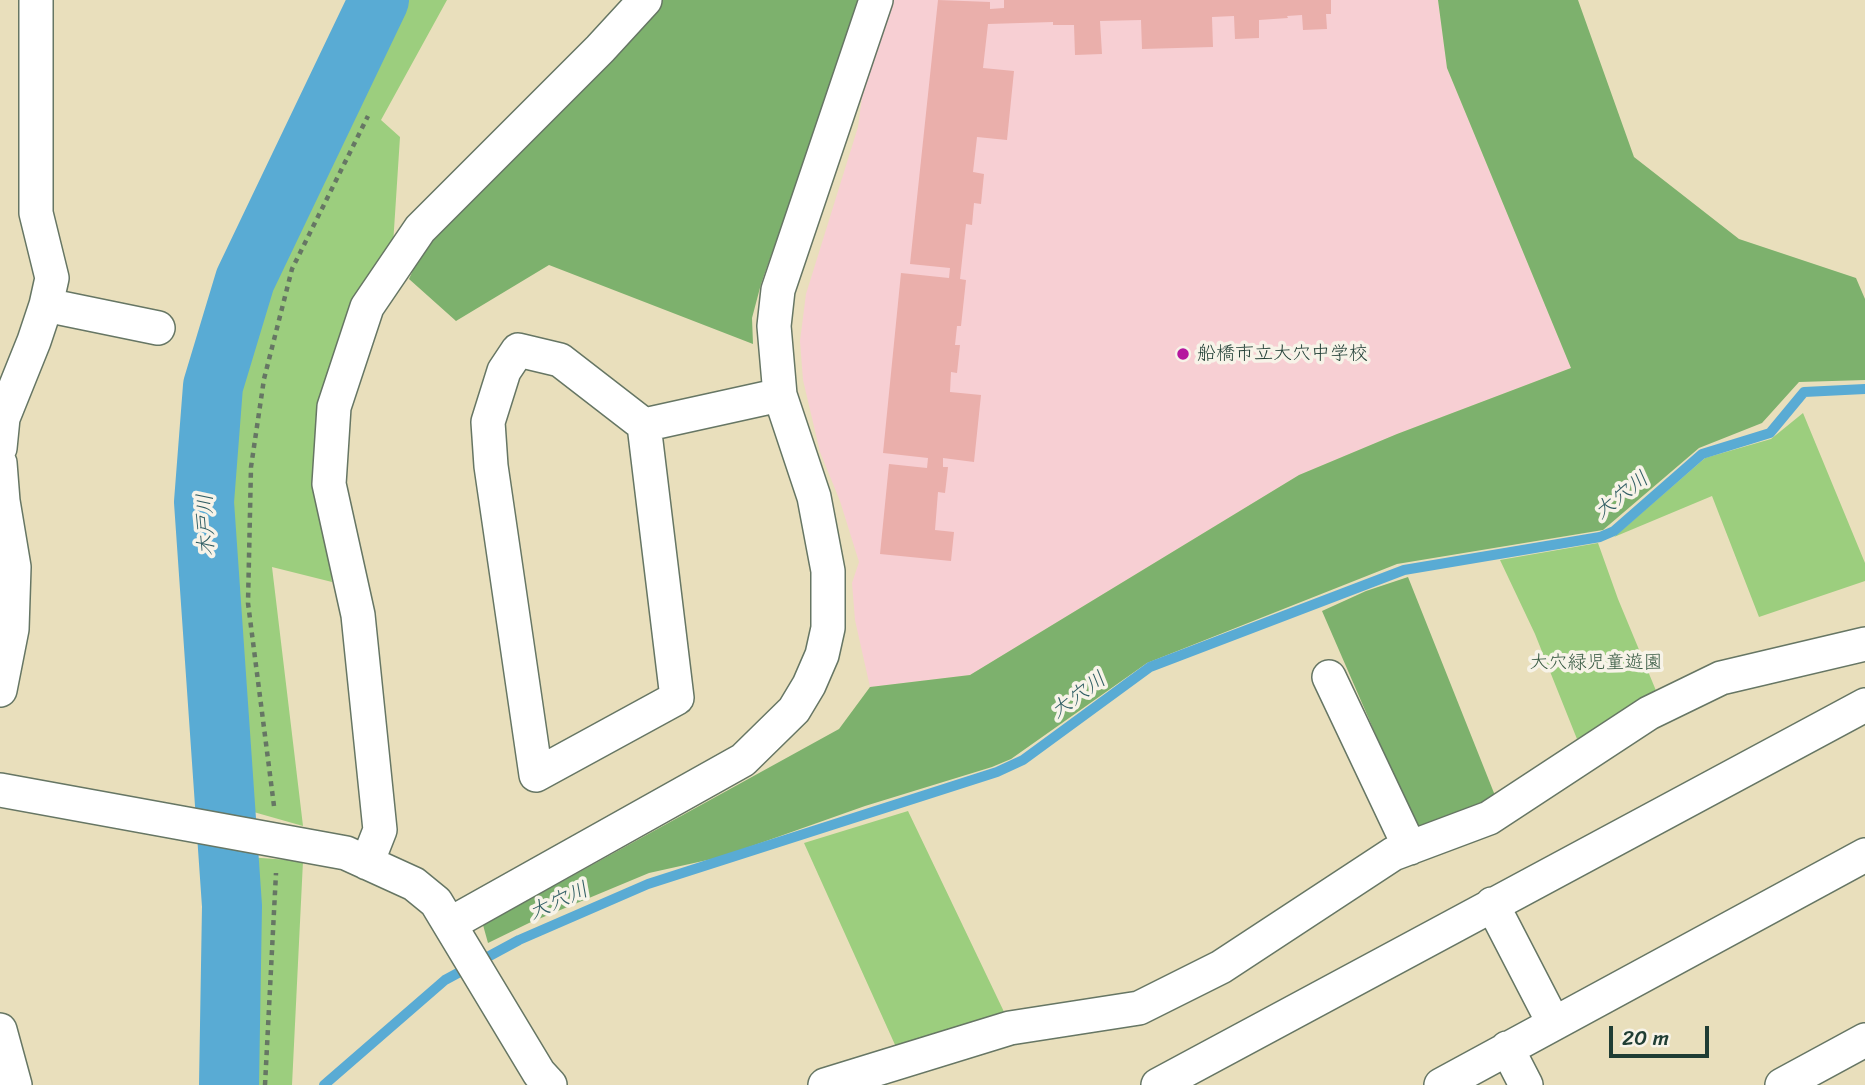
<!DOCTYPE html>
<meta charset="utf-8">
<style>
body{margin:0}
#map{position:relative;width:1865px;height:1085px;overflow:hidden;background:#e9dfbc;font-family:Sriracha,sans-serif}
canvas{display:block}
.scale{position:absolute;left:1609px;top:1026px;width:100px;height:32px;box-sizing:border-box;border:4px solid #1f3d34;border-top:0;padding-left:9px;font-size:21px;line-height:24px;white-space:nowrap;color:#1f3d34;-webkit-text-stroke:5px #f7f3e8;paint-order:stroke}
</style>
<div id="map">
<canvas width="1865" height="1085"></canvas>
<div class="scale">20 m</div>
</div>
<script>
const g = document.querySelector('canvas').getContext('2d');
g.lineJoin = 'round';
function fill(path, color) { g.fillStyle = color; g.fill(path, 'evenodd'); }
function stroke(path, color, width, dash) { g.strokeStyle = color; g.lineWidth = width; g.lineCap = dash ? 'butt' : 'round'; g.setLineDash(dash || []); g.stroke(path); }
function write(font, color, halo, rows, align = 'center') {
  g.font = font + ' Sriracha,"Klee One",sans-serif'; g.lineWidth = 7; g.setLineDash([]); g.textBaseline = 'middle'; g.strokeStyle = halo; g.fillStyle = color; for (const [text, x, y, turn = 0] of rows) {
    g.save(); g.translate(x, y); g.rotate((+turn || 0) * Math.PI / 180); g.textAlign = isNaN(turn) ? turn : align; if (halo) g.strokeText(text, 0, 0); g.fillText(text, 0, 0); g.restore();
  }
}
fill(new Path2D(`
 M888,0H1438L1447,68L1571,368L1397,434L1299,475L970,675L870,687L855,620L852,583L859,562L840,501L820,452L803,380L800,341L806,294L858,127L866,67Z`), '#f7cfd3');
fill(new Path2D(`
 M400,0H447L381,120L400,137L393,245L321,495L332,582L272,567L303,826L243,809L222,552L224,394L257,277Z
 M1803,413L1865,563V581L1759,617L1712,496L1614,537L1705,458L1771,439Z
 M1598,543L1618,599L1657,693L1577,739L1535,634L1500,560Z
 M908,811L1006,1016L896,1047L804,843Z
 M247,857L303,861L292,1085H245L247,1061Z`), '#9cce7e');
fill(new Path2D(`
 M660,0H861L761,284L752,318L753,344L549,265L456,321L409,279L429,235Z
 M1438,0H1578L1634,157L1739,239L1856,278L1865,299V380L1799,382L1762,423L1699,448L1603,530L1397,564L1147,663L1011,759L992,767L865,806L721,857L649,873L529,923L488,943L483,925L839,729L870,687L970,675L1299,475L1397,434L1571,368L1447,68Z
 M1408,577L1496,798L1418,832L1322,611L1366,591Z`), '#7db16d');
stroke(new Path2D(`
 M324,1085L445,980L519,940L648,884L997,772L1023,760L1150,667L1404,570L1600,537L1614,531L1702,454L1770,433L1804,392L1865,389`), '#59abd4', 10);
stroke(new Path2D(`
 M229,1085L232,906L204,502L213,386L245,280L379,0`), '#59abd4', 60);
fill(new Path2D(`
 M938,0L990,2V9L1004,8V0H1331V14H1326L1327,29L1303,30L1302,15L1287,16L1288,18L1259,20V38L1235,39L1234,16L1212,17L1213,47L1142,49L1141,20L1100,21L1102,54L1075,55L1074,25H1053V22L988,24L983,68L1014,71L1007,140L977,137L973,172L984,174L981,204L974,203L972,225L966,224L960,279L966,280L961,326H957L955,345H960L957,373L951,372L950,392L981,395L974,462L943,458V467H948L945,493L938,492L935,530L954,532L951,561L880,554L889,464L927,468L928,458L883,453L901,273L949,278L950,268L910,264Z`), '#eaafab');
const minor = new Path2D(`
 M46,305L158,328
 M644,425L677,698L536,775L491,466L488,422L504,371L518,350L560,360L644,425L780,395
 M0,448L3,418L34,341L46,305L52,278L36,213V0
 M0,463L3,501L14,567L12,629L0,690
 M1329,677L1410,848
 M0,790L346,853L414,884L436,902L539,1073L550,1085
 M367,863L380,830L358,615L329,484L334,407L367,307L420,229L600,49L645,0
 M1492,904L1553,1022
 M450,924L743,760L794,710L809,685L822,655L828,628V571L814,497L780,395L774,326L778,290L876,0
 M0,1030L15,1085
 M1507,1048L1526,1085
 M825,1085L1010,1028L1139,1008L1221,967L1393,854L1489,818L1649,713L1721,678L1865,644
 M1158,1085L1865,705
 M1441,1085L1865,855
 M1782,1085L1865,1040`);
stroke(minor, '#667664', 36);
stroke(new Path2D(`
 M274,806L248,603L251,467L264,379L292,269L368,116
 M265,1085L276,873`), '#667664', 4.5, [5, 5]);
stroke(minor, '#fff', 33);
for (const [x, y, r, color] of [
 [1183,354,7,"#b5179e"]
]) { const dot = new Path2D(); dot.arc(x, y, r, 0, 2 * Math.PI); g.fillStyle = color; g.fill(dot); stroke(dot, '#f7f3e8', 2.5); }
write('19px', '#1f3d34', '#f7f3e8', [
 ["船橋市立大穴中学校",1197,354]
], 'left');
write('19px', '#385a43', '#f7f3e8', [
 ["大穴緑児童遊園",1596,663]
]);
write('italic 21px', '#305e64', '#f7f3e8', [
 ["大穴川",1622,496,-38],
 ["木戸川",207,525,-92],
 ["大穴川",1079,696,-36],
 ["大穴川",559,902,-24]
]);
</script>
